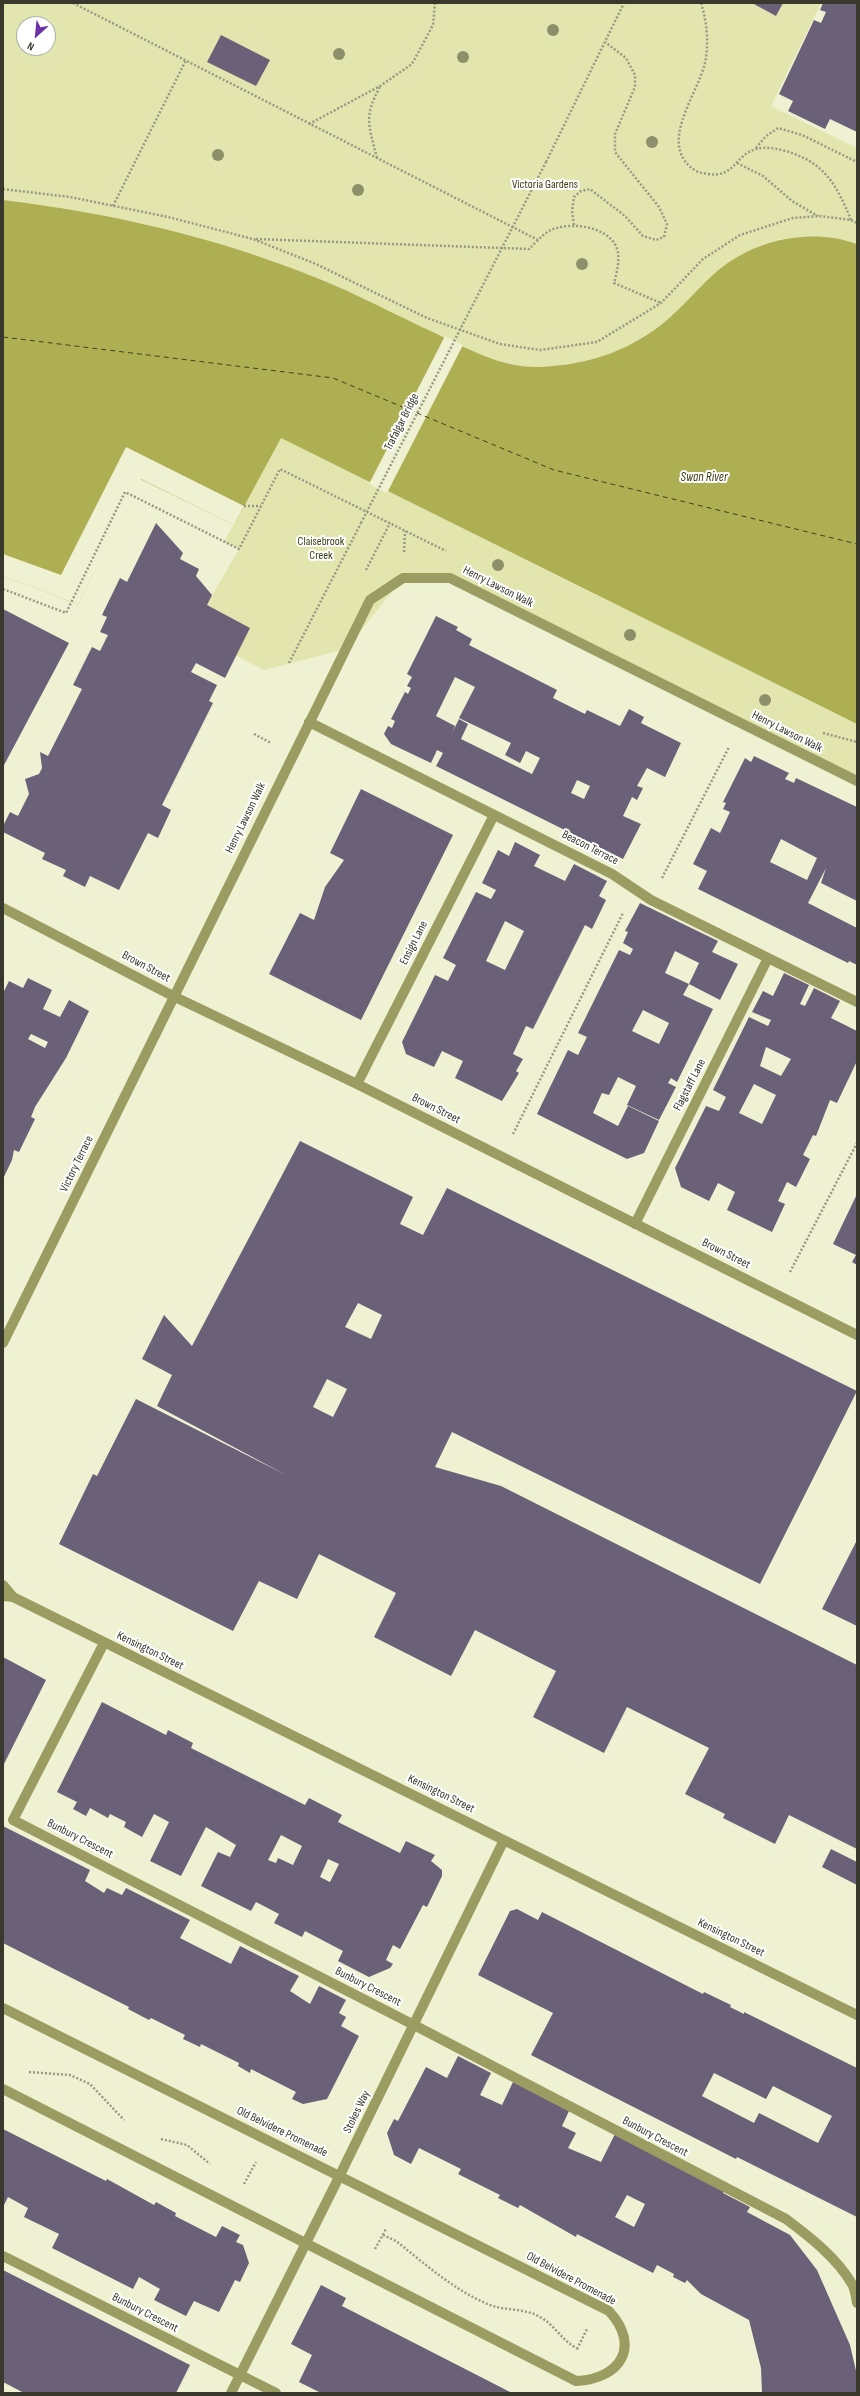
<!DOCTYPE html>
<style>
body{margin:0}
#map{position:relative;width:860px;height:2396px;overflow:hidden;background:#eff1d3;font-family:"Sofia Sans Condensed",sans-serif}
canvas{display:block}
.frame{position:absolute;inset:0;border:4px solid #38382d;pointer-events:none}
.north{position:absolute;left:16px;top:16px;width:40px;height:40px;box-sizing:border-box;background:#fff;border:1px solid #afafab;border-radius:50%;rotate:207deg;font-size:11px;font-weight:700;line-height:16px;text-align:center;color:#38382d}
.north::after{content:'';display:block;margin:auto;width:14px;height:18px;background:#6c31a6;clip-path:polygon(50% 0,100% 100%,50% 72%,0 100%)}
</style>
<div id="map">
<canvas width="860" height="2396"></canvas>
<div class="frame"></div>
<div class="north">N</div>
</div>
<script>
const g = document.querySelector('canvas').getContext('2d');
g.lineJoin = 'round';
function fill(path, color) { g.fillStyle = color; g.fill(path, 'evenodd'); }
function stroke(path, color, width, dash) { g.strokeStyle = color; g.lineWidth = width; g.lineCap = dash ? 'butt' : 'round'; g.setLineDash(dash || []); g.stroke(path); }
function write(font, color, halo, rows, align = 'center') {
  g.font = font + ' "Sofia Sans Condensed",sans-serif'; g.lineWidth = 4; g.setLineDash([]); g.textBaseline = 'middle'; g.strokeStyle = halo; g.fillStyle = color; for (const [text, x, y, turn = 0] of rows) {
    g.save(); g.translate(x, y); g.rotate((+turn || 0) * Math.PI / 180); g.textAlign = isNaN(turn) ? turn : align; if (halo) g.strokeText(text, 0, 0); g.fillText(text, 0, 0); g.restore();
  }
}
fill(new Path2D(`
 M3,3H821L771,106L857,148V244C842,238 827,239 811,239C802,239 792,238 783,239C778,240 771,243 766,245C714,263 695,302 653,331C618,355 582,366 540,367C504,368 470,350 439,335C399,316 359,295 317,278C216,237 111,213 3,200ZM24,24H48V48H24Z
 M281,438L857,724V781L450,578H403L346,649L264,670L191,632L239,549L224,542Z`), '#e3e5af');
fill(new Path2D(`
 M3,200C111,213 216,237 317,278C357,294 396,315 435,333C468,349 502,368 540,367C582,365 618,355 653,331C676,315 693,293 714,274C752,240 809,227 857,244V724L281,438L234,525L140,479L78,605L29,585L3,577Z`), '#aeaf52');
fill(new Path2D(`
 M445,336L463,345L387,493L369,484Z
 M126,447L244,506L234,525L141,479L78,605L29,585L3,577V554L61,575Z`), '#eff1d3');
stroke(new Path2D(`
 M3,337L333,378L554,470L857,544`), '#40411a', 1, [5, 4]);
fill(new Path2D(`
 M752,3H783L776,16Z
 M823,3H857V132L830,119L825,129L788,111L793,101L779,94L814,20L821,23L826,12L820,10Z
 M221,35L270,60L256,86L207,62Z
 M156,523L183,553L180,559L199,569L196,576L212,595L207,605L250,628L225,678L196,663L191,672L217,685L209,701L213,703L162,805L171,810L158,838L148,833L119,890L90,876L85,887L63,876L66,870L42,859L45,853L3,832V826L10,812L18,816L29,794L25,779L39,774L42,768L40,752L48,756L82,689L73,685L92,647L100,651L108,635L100,632L107,617L102,615L120,578L127,582Z
 M3,609L69,643L3,767Z
 M436,616L458,627L456,630L472,639L469,645L557,690L553,698L585,714L587,710L620,726L629,709L644,717L641,723L681,743L665,777L647,768L637,786L643,788L637,800L632,797L623,816L641,824L623,859L436,766L443,753L437,750L431,763L391,744L384,734L388,726L392,728L395,721L391,719L405,692L408,694L411,688L407,686L412,677L407,674ZM455,677L475,687L459,718L511,743L505,755L520,763L526,751L540,758L532,774L461,739L468,724L459,719L452,733L455,726L436,716ZM577,780L590,786L584,799L571,793Z
 M754,756L789,773L785,779L794,783L796,778L857,807V901L821,883L826,868L808,903L857,928V965L849,961L848,963L698,889L707,871L693,864L711,828L720,833L730,812L723,809L726,803L723,802L745,758L751,762ZM781,839L817,858L807,880L770,862Z
 M361,789L453,835L361,1020L269,974L300,913L314,920L325,887L344,860L330,853Z
 M515,842L540,855L534,866L565,881L574,864L607,881L599,896L606,900L592,929L585,925L533,1029L526,1026L513,1054L523,1059L516,1071L519,1073L502,1101L455,1078L463,1061L442,1051L434,1067L406,1054L402,1042L435,975L448,981L456,965L443,958L476,892L491,899L496,890L482,883L498,850L509,856ZM505,921L524,931L505,970L486,961Z
 M640,903L718,941L712,952L738,964L720,1000L689,984L699,963L675,951L665,973L689,984L683,995L713,1009L677,1082L671,1078L668,1083L676,1087L659,1120L627,1105L636,1086L618,1077L609,1095L602,1093L593,1113L618,1126L628,1106L659,1121L644,1153L627,1159L537,1114L568,1050L578,1055L587,1037L578,1033L619,950L630,955L633,949L623,943L628,932L625,931ZM643,1010L669,1023L659,1044L632,1031Z
 M784,973L809,985L800,1004L805,1006L814,988L840,1001L831,1018L857,1031V1061L837,1103L830,1100L816,1136L813,1135L803,1155L810,1159L796,1187L787,1182L778,1201L785,1204L772,1232L727,1210L735,1192L718,1183L709,1201L681,1187L675,1168L706,1106L719,1111L726,1097L713,1090L749,1017L768,1026L771,1020L752,1012L763,991L773,996ZM766,1047L791,1059L781,1076L760,1066ZM754,1084L776,1095L762,1124L739,1113Z
 M28,978L52,990L43,1009L60,1017L69,1000L89,1011L66,1058L35,1107L31,1117L35,1119L19,1152L14,1150L12,1160L3,1179V993L9,981L23,988ZM31,1034L48,1042L45,1048L28,1039Z
 M300,1141L413,1197L400,1224L423,1235L447,1188L857,1391L760,1584L452,1432L435,1467L501,1486L857,1665V1849L789,1815L775,1844L723,1818L725,1814L685,1794L709,1748L627,1707L604,1753L533,1717L556,1671L475,1630L451,1676L374,1637L396,1593L319,1554L297,1599L259,1581L233,1631L59,1544L93,1474L97,1476L136,1399L286,1475L157,1406L172,1375L142,1359L164,1315L192,1346ZM358,1303L382,1315L371,1339L345,1327ZM327,1379L347,1389L333,1417L313,1407Z
 M857,1194V1265L852,1262L856,1255L833,1244Z
 M857,1540V1626L822,1609Z
 M3,1657L46,1680L3,1766Z
 M102,1702L166,1735L168,1730L193,1743L191,1748L305,1805L309,1798L342,1815L338,1822L400,1853L406,1841L435,1855L431,1861L442,1870V1876L427,1907L423,1905L400,1949L393,1945L386,1960L393,1964L390,1968L369,1977L338,1961L343,1951L305,1931L302,1937L274,1923L279,1914L256,1902L251,1911L201,1886L218,1852L230,1857L236,1845L206,1827L181,1876L150,1861L169,1822L154,1814L142,1837L124,1827L126,1822L110,1814L108,1818L90,1808L86,1816L73,1809L77,1802L57,1792ZM281,1835L302,1846L293,1865L278,1858L276,1863L268,1860ZM328,1859L339,1864L330,1882L320,1877Z
 M3,1826L90,1870L85,1881L104,1893L107,1888L122,1895L126,1888L190,1920L180,1938L231,1964L240,1946L299,1976L290,1991L310,2004L319,1986L346,2000L339,2013L346,2017L341,2026L359,2036L327,2099L303,2104L292,2099L296,2092L251,2069L250,2073L238,2066L239,2063L201,2044L200,2047L183,2039L185,2035L151,2018L149,2020L128,2009L129,2007L3,1943Z
 M831,1849L857,1862V1885L822,1867Z
 M517,1909L538,1920L542,1912L703,1994L704,1992L731,2005L730,2007L744,2014V2012L857,2068V2217L737,2157L736,2159L531,2055L553,2013L478,1975L510,1911ZM714,2073L766,2099L773,2086L832,2116L818,2143L759,2113L754,2123L702,2096Z
 M458,2056L491,2073L480,2095L502,2105L513,2082L569,2111L562,2126L576,2133L568,2148L601,2162L615,2134L725,2190L723,2193L750,2207L747,2212L790,2235L817,2270L850,2345L857,2375V2393H762L761,2368L749,2320L701,2294L687,2280L685,2283L673,2277L674,2274L657,2265L653,2273L577,2234L576,2237L520,2205L518,2208L498,2198L500,2195L458,2174L461,2169L419,2148L411,2164L394,2155L387,2133L394,2119L398,2121L426,2067L447,2078ZM627,2195L645,2204L634,2227L615,2217Z
 M3,2129L106,2181L107,2179L154,2205L156,2202L176,2213L175,2216L216,2237L222,2226L240,2235L236,2242L243,2245L249,2263L240,2282L235,2280L219,2312L194,2301L186,2316L154,2300L160,2289L139,2277L133,2289L52,2248L59,2234L24,2217L28,2208L8,2197L3,2207Z
 M3,2270L190,2365L176,2393H24L3,2382Z
 M321,2285L346,2298L342,2306L512,2393H321L299,2382L312,2355L291,2344Z`), '#6a6179');
stroke(new Path2D(`
 M73,3L538,240
 M701,3C707,22 709,43 705,63C697,96 656,146 696,171C700,173 704,173 708,174C735,178 735,155 756,149C765,146 780,149 789,152C826,164 837,186 851,220
 M309,124L380,86L412,64L433,25L435,3
 M756,148L766,136L778,128L802,135L857,162
 M377,158C369,126 363,117 380,87
 M546,162L624,3
 M737,163L763,176L792,201L818,216
 M3,189L70,197L168,217L253,239L316,264L427,318L500,344L540,350L597,342L661,303L703,259L740,235L793,218L819,216L851,220L857,223
 M113,206L186,60
 M574,225L572,211L574,197L581,191L590,189L625,216L643,236L656,240L664,237L667,224L659,207L615,152V134L635,87V75L626,58L605,42
 M256,239L529,249C535,243 543,234 551,230C569,222 605,225 616,246C621,257 617,272 614,283L661,303
 M244,506H261
 M404,552L405,531
 M366,570L390,523
 M3,589L66,613L125,492L239,549L280,469L446,551
 M289,663L361,523
 M823,733L857,742
 M254,734L271,743
 M662,878L729,747
 M513,1134L623,913
 M790,1272L857,1143
 M29,2072L70,2075L90,2084L124,2120
 M161,2139L187,2145L210,2164
 M244,2184L256,2162
 M383,2235L396,2241C425,2264 455,2291 490,2305C506,2311 525,2308 540,2317C555,2325 562,2341 578,2349
 M375,2249L386,2229
 M577,2349L587,2329`), '#989984', 2.5, [2, 2]);
stroke(new Path2D(`
 M309,722L612,874L651,900L857,1002
 M3,908L173,996L357,1084L857,1335
 M357,1084L494,815
 M635,1224L768,958
 M3,1343L370,600L403,578H450L857,781
 M3,1585L13,1597
 M3,1596L13,1597L857,2015
 M104,1643L13,1820L414,2025L786,2219C810,2237 837,2258 852,2284C855,2289 856,2297 857,2303
 M3,2008L609,2311C641,2346 621,2379 576,2381L3,2089
 M3,2256L276,2393
 M231,2393L340,2175L504,1840`), '#9b9c62', 10);
stroke(new Path2D(`
 M361,523L546,162`), '#989984', 2.5, [2, 2]);
g.fillStyle = '#8d8e6a';
for (const [x, y] of [
 [553,30],
 [339,54],
 [463,57],
 [652,142],
 [218,155],
 [358,190],
 [582,264],
 [498,565],
 [630,635],
 [765,700]
]) { g.beginPath(); g.arc(x, y, 6, 0, 2 * Math.PI); g.fill(); }
write('12px', '#3c3d15', '#fff', [
 ["Victoria Gardens",545,185],
 ["Claisebrook",321,542],
 ["Creek",321,556]
]);
write('12px', '#38382d', '#fff', [
 ["Trafalgar Bridge",402,422,-63],
 ["Henry Lawson Walk",498,587,27],
 ["Henry Lawson Walk",787,732,27],
 ["Henry Lawson Walk",246,818,-64],
 ["Beacon Terrace",590,848,27],
 ["Ensign Lane",414,943,-63],
 ["Brown Street",146,967,28],
 ["Flagstaff Lane",690,1085,-63],
 ["Brown Street",436,1109,27],
 ["Victory Terrace",77,1164,-64],
 ["Brown Street",726,1254,27],
 ["Kensington Street",150,1651,26],
 ["Kensington Street",441,1794,26],
 ["Bunbury Crescent",80,1839,27],
 ["Kensington Street",731,1938,26],
 ["Bunbury Crescent",368,1987,27],
 ["Stokes Way",357,2112,-64],
 ["Old Belvidere Promenade",282,2132,26],
 ["Bunbury Crescent",655,2137,28],
 ["Old Belvidere Promenade",571,2279,28],
 ["Bunbury Crescent",145,2313,27]
]);
write('italic 13px', '#40411a', '#fff', [
 ["Swan River",704,478]
]);
</script>
